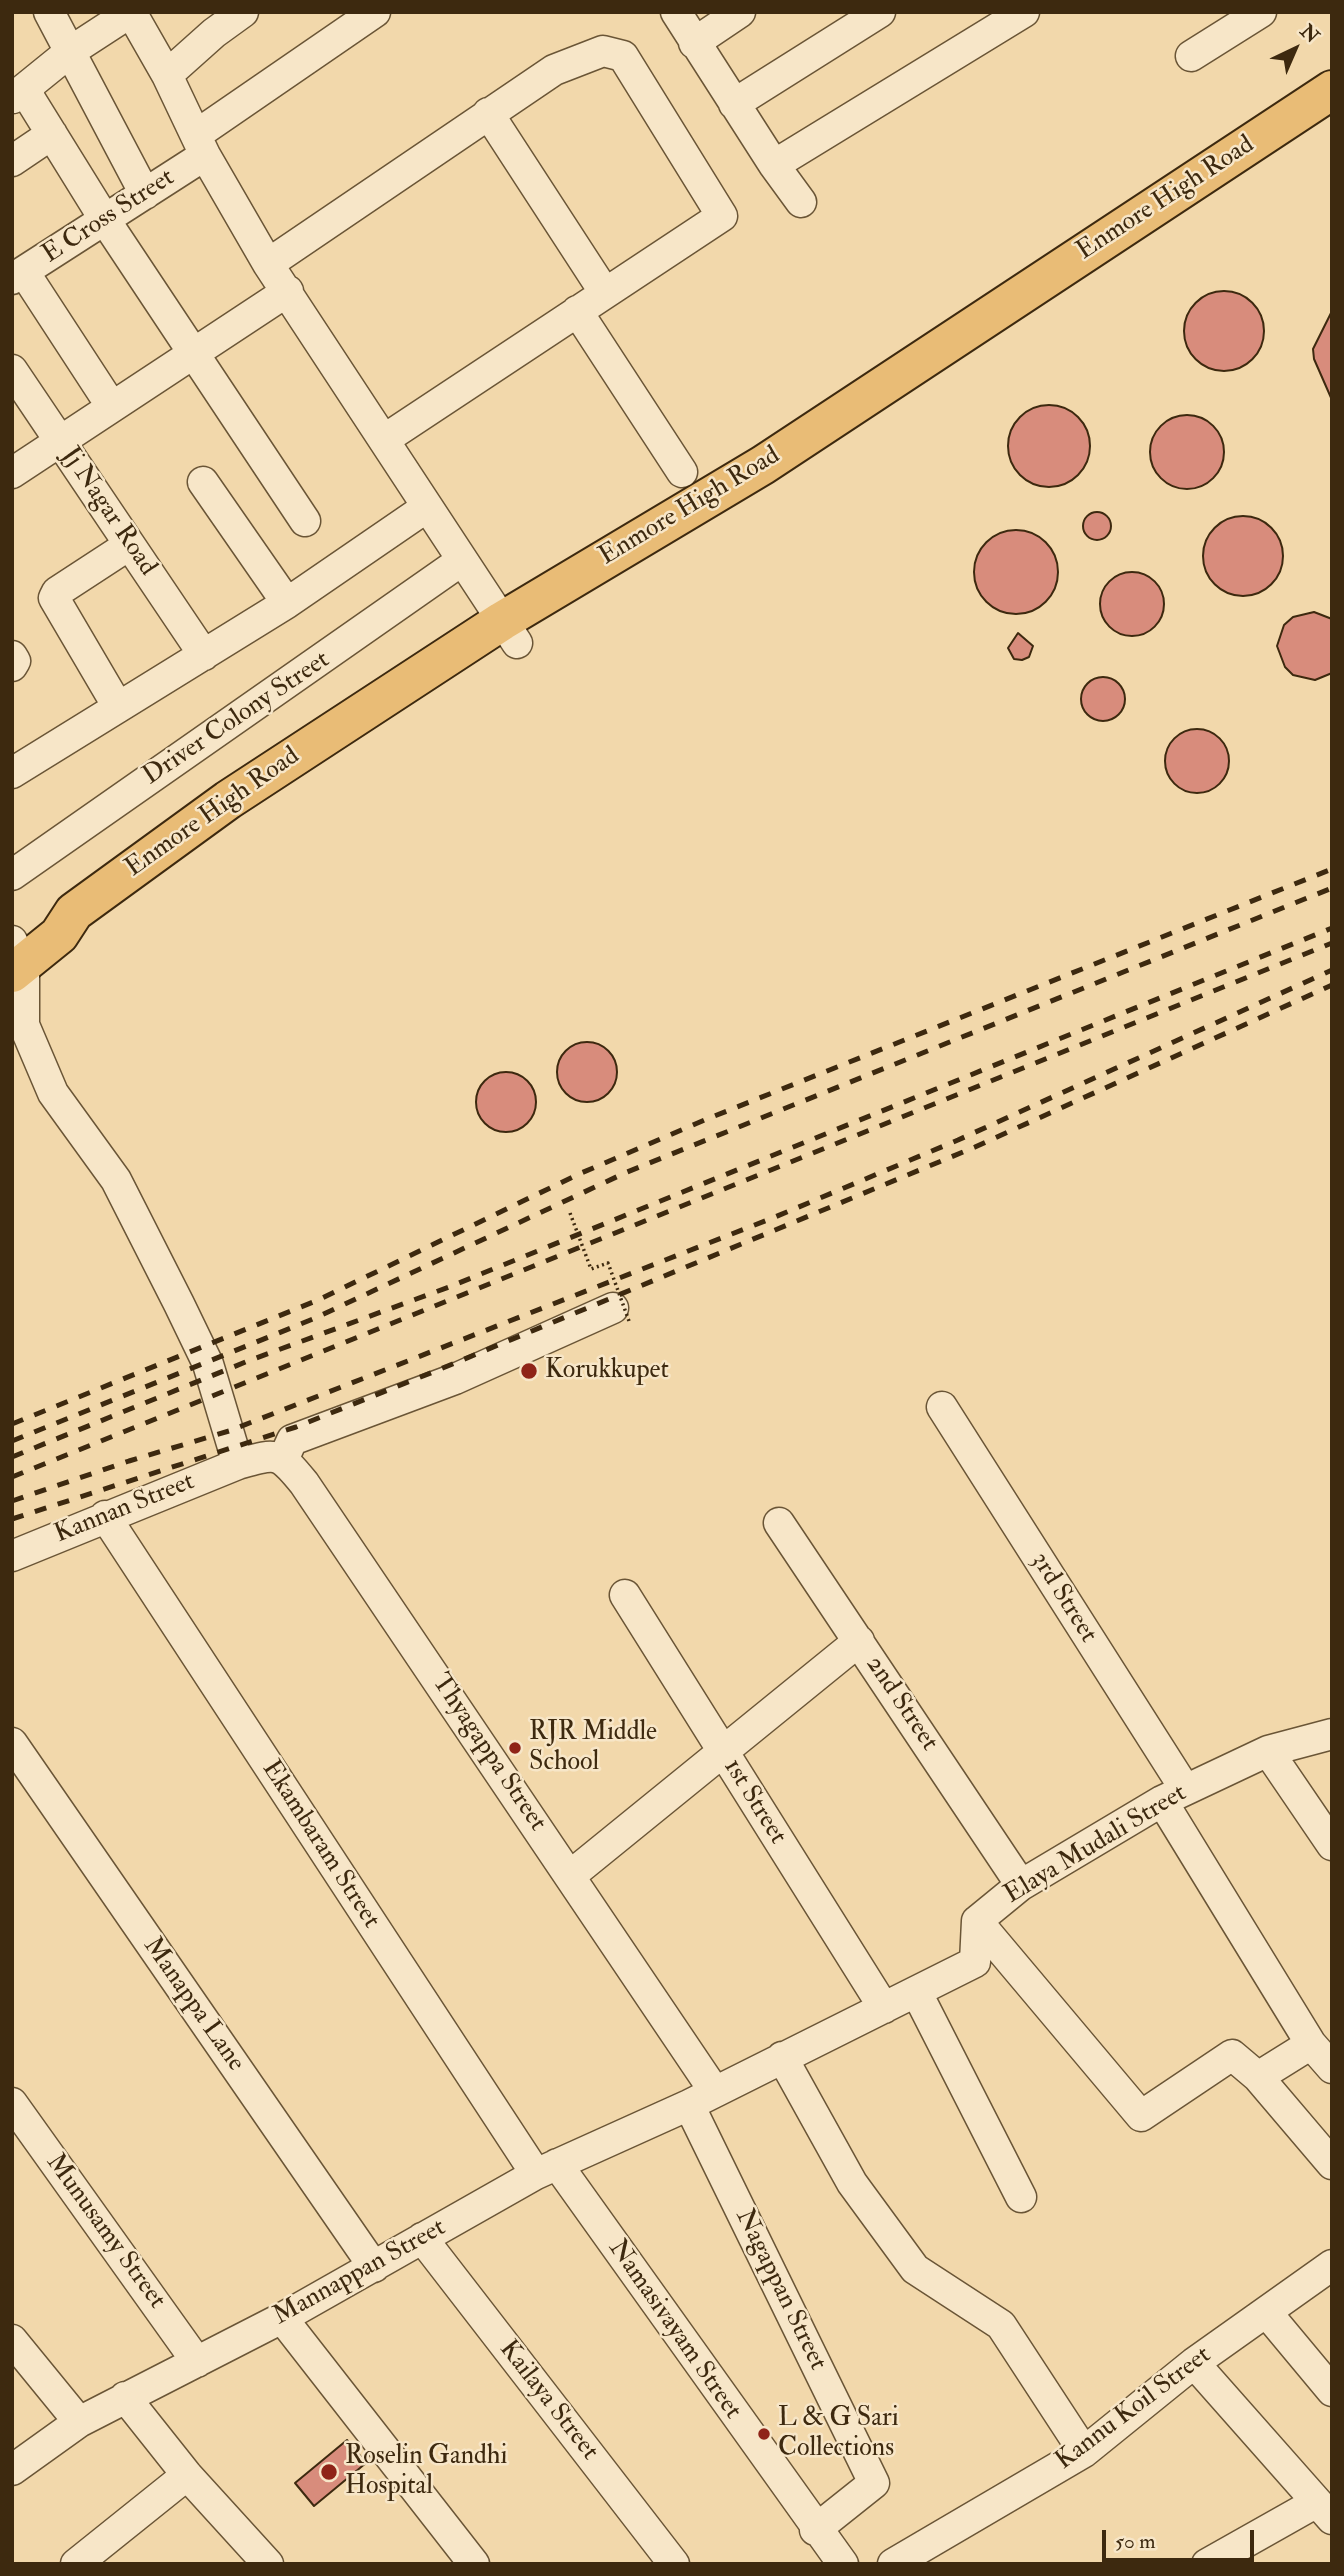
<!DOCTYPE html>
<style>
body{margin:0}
#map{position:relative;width:1344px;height:2576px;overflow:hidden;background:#f2d8ab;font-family:"IM FELL Double Pica",serif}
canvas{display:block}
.frame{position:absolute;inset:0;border:14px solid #3d290f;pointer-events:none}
.north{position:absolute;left:1260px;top:14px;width:70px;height:70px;-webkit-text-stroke:5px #f7e6c8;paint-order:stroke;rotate:44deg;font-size:19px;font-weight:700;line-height:28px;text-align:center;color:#3d290f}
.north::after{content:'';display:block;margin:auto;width:24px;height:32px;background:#3d290f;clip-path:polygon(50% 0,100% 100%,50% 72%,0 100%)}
.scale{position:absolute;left:1102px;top:2530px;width:152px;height:32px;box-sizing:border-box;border:4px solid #3d290f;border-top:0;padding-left:9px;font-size:21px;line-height:24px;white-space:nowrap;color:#3d290f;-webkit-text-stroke:5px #f7e6c8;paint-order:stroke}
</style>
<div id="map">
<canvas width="1344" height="2576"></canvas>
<div class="frame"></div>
<div class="north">N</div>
<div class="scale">50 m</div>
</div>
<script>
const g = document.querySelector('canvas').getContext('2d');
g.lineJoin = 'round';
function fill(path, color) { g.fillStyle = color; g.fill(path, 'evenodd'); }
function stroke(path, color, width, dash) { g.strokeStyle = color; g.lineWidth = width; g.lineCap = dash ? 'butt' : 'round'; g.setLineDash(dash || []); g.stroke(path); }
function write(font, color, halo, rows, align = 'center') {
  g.font = font + ' "IM FELL Double Pica",serif'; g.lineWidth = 5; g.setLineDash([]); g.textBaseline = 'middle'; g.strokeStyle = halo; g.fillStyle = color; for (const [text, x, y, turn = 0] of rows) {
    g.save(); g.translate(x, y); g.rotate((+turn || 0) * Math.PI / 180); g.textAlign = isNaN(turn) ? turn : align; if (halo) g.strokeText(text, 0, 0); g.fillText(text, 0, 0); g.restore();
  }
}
const building = new Path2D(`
 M1184 331a40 40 0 1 1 80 0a40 40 0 1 1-80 0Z
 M1332,311V400L1314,359L1313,349Z
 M1008 446a41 41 0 1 1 82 0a41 41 0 1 1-82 0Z
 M1150 452a37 37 0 1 1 74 0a37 37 0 1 1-74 0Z
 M1083 526a14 14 0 1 1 28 0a14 14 0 1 1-28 0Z
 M1203 556a40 40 0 1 1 80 0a40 40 0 1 1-80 0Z
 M974 572a42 42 0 1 1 84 0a42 42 0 1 1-84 0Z
 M1100 604a32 32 0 1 1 64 0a32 32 0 1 1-64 0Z
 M1314,612L1332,619V673L1315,680L1293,675L1285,667L1277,646L1284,625L1293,617Z
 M1018,633L1033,646L1029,657L1022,660L1014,659L1008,648Z
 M1081 699a22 22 0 1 1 44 0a22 22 0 1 1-44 0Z
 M1165 761a32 32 0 1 1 64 0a32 32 0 1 1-64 0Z
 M557 1072a30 30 0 1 1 60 0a30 30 0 1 1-60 0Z
 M476 1102a30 30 0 1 1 60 0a30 30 0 1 1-60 0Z
 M347,2440L366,2463L314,2506L295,2483Z`);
fill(building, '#d88c7c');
stroke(building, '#3d290f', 2);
const minor = new Path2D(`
 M49,12L145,194
 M131,12L167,75L205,155L268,264L517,643
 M676,12L774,165L801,202
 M694,43L740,12
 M1191,56L1261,12
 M167,75L214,33L243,12
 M28,89L30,99L105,220L305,521
 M13,98L71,51L131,12
 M734,104L880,12
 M488,113L605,293
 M196,135L375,12
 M12,161L52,134
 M774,165L1024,12
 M268,264L554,70L603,51L623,56L722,216L385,439
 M24,272L112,407
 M12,279L205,155
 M577,311L682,472
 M12,370L204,655
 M12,473L288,291
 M203,482L287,603
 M12,656L15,661L12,666
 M118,707L54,598L57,592L129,545
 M12,773L287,603L427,507
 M12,875L461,561
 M12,941L24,966V1025L53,1093L116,1180L179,1304L208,1364L238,1464
 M942,1407L1185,1789
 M284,1458L292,1440L455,1379L613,1308
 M105,1516L536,2174
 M779,1523L1021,1885
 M12,1556L238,1464C277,1453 278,1451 304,1483L715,2092
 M625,1595L884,2008
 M12,1743L374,2267
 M1268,1751L1332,1845
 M1162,1801L1311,2044L1332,2068
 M571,1875L859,1641
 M977,1921L1141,2116L1232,2055L1258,2077L1311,2044
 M917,1993L1021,2197
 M782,2057L852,2183L915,2269L1001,2325L1084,2452
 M1258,2077L1332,2164
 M12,2103L197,2362
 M689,2105L874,2483L815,2530
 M557,2164L843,2564
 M422,2238L674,2564
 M1267,2313L1332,2391
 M282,2318L474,2564
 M12,2340L79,2422
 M1194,2363L1332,2519
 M125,2397L187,2475L268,2564
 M12,2470L79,2422L282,2318L536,2174L689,2105L975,1962L977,1921L1021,1885L1162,1801L1268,1751L1332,1734
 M76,2564L187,2475
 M893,2564L1084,2452L1194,2363L1332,2265
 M1207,2564L1317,2502`);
const major = new Path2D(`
 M12,973L59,935L74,912L228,800L502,621L763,465L1332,90`);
stroke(minor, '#6a5536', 33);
stroke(major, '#3d290f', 42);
stroke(minor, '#f7e6c8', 30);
stroke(major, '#e9bc76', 38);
stroke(new Path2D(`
 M12,1424L318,1300L579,1174L707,1119L1332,869
 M12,1441L313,1319L627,1172L1332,888
 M12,1457L248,1361L449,1287L1332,928
 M12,1477L1332,943
 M12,1501L129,1461L229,1431L775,1217L958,1140L1332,970
 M12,1519L296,1427L438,1370L975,1147L1332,985`), '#3d290f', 5, [12, 12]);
stroke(new Path2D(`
 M570,1213L591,1269L608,1263L629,1321`), '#3d290f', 3.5, [2, 3.5]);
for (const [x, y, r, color] of [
 [529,1371,9,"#8f2418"],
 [515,1748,7,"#8f2418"],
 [764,2434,7,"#8f2418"],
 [329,2472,9,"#8f2418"]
]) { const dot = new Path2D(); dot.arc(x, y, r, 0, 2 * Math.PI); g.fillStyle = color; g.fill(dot); stroke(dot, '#f7e6c8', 2.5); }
write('26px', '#3d290f', '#f7e6c8', [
 ["Enmore High Road",1166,199,-33],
 ["E Cross Street",109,217,-33],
 ["Enmore High Road",690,507,-31],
 ["Jj Nagar Road",108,512,56],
 ["Driver Colony Street",237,719,-34],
 ["Enmore High Road",213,813,-35],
 ["Kannan Street",125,1509,-22],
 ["3rd Street",1063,1598,58],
 ["2nd Street",901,1704,56],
 ["Thyagappa Street",488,1753,56],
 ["1st Street",754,1802,58],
 ["Ekambaram Street",320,1845,57],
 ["Elaya Mudali Street",1096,1845,-31],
 ["Manappa Lane",193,2005,55],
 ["Munusamy Street",105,2232,54],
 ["Mannappan Street",360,2273,-29],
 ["Nagappan Street",780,2290,64],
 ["Namasivayam Street",674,2330,55],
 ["Kailaya Street",548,2401,52],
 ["Kannu Koil Street",1134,2409,-37]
]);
write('26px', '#3d290f', '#f7e6c8', [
 ["Korukkupet",545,1371],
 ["RJR Middle",529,1733],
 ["School",529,1763],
 ["L & G Sari",778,2419],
 ["Collections",778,2449],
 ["Roselin Gandhi",345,2457],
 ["Hospital",345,2487]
], 'left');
</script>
